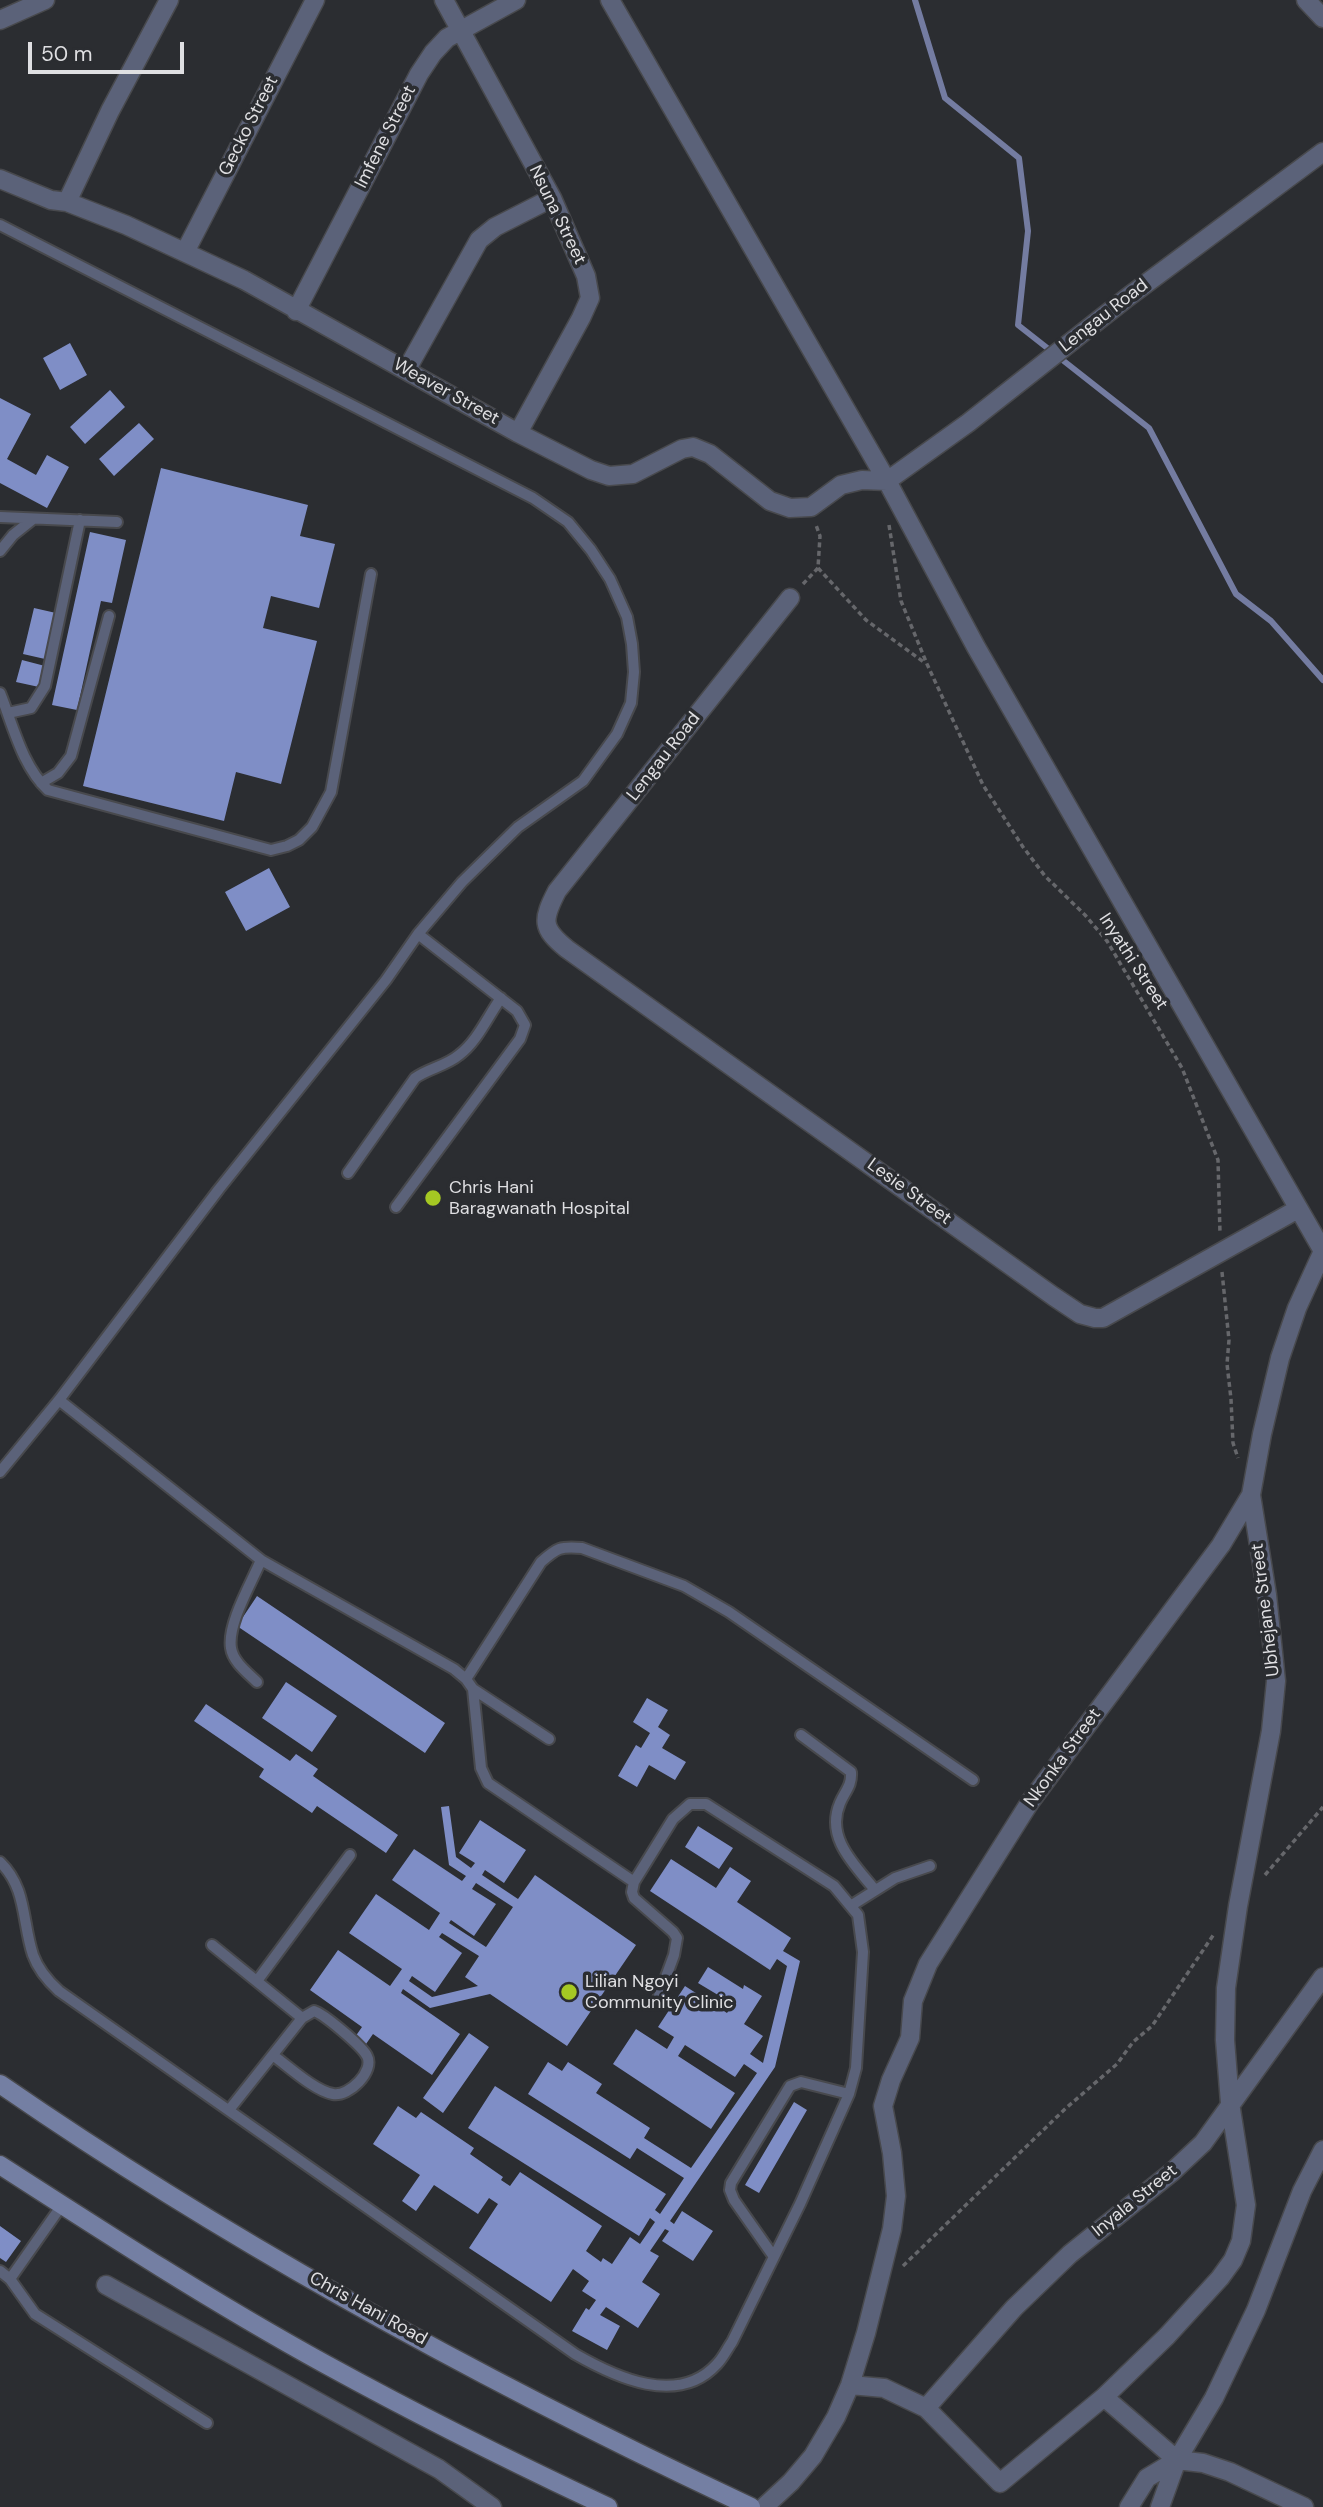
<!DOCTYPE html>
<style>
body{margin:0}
#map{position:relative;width:1323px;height:2507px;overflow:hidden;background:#2b2d31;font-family:"DM Sans",sans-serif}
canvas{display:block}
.scale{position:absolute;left:28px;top:42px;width:156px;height:32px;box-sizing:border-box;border:4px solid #dfdfe2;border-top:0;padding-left:9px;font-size:21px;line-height:24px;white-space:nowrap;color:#dfdfe2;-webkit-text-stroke:5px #2b2d31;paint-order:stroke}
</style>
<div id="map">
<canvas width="1323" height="2507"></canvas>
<div class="scale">50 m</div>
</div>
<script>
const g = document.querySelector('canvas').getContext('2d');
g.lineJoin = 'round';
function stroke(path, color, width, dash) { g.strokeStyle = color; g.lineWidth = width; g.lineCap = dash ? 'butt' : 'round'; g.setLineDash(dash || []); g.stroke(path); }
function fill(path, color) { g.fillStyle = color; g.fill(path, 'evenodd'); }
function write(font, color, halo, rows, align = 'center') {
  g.font = font + ' "DM Sans",sans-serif'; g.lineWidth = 7; g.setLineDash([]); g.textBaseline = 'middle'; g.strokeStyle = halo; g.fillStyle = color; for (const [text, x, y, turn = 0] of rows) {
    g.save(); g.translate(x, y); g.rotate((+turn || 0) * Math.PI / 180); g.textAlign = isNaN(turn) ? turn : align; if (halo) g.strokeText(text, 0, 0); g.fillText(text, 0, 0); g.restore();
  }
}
stroke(new Path2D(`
 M915,0L945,98L1019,158L1028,231L1018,325L1149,428L1236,594L1271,621L1323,680`), '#747ca1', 6);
fill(new Path2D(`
 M70,343L87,375L60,390L43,358Z
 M110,390L125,407L85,444L70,427Z
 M0,398L31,414L7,459L36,475L47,455L69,467L47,508L0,483Z
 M139,423L154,439L114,476L99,459Z
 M161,468L308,505L300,536L335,544L319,608L271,596L263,628L317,641L281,784L236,772L224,821L83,786Z
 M90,532L126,540L112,603L101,601L77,710L52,705Z
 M34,608L56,613L45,659L23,654Z
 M22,660L45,666L39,687L16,682Z
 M269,868L290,907L246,931L225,892Z
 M257,1596L445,1723L425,1753L237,1626Z
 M286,1682L337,1716L312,1752L262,1718Z
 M647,1698L668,1710L658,1727L670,1735L662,1748L686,1762L675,1780L649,1765L637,1787L618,1776L636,1745L641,1748L650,1733L633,1722Z
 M206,1704L290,1761L296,1754L318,1769L313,1776L398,1835L386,1853L317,1806L312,1813L259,1777L264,1769L194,1721Z
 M449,1806L456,1857L471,1868L475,1863L459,1853L480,1820L526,1850L504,1883L485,1870L482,1875L518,1899L535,1875L636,1945L567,2046L490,1994L430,2008L403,1989L401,1993L460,2034L432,2075L373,2034L366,2044L355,2037L362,2027L310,1990L338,1950L390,1986L402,1969L349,1933L376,1894L429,1930L440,1913L392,1880L414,1849L462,1881L466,1876L449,1865L441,1807ZM476,1883L513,1907L486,1947L449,1923L451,1920L474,1936L496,1904L472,1889ZM442,1933L479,1956L465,1977L478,1986L432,1997L409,1981L412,1976L435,1992L462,1953L439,1937Z
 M698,1826L733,1848L719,1869L685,1847Z
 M671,1859L716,1888L730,1867L751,1881L737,1902L791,1938L783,1951L800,1961L775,2067L670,2221L674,2224L682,2211L713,2231L693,2261L662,2241L669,2231L665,2229L650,2251L659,2256L642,2282L660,2294L638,2328L606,2307L600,2315L620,2326L607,2350L572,2331L586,2308L589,2310L596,2300L582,2291L589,2281L573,2269L551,2302L469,2248L498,2204L489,2198L478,2214L434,2185L416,2211L402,2201L420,2175L373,2144L398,2106L416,2118L421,2112L474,2148L470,2154L503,2177L501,2180L510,2186L520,2172L602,2226L586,2251L601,2262L603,2258L612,2264L630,2237L640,2244L655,2222L650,2218L639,2236L468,2128L495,2086L666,2194L655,2210L660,2214L684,2178L637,2148L630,2159L528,2094L548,2062L562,2071L568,2062L602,2084L596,2093L650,2128L644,2138L691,2168L757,2073L744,2064L735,2077L685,2045L678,2056L735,2093L711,2129L613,2064L636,2029L667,2049L674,2037L658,2027L685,1986L727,2013L733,2004L698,1983L708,1967L743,1989L744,1985L762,1996L744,2024L763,2036L750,2054L763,2063L787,1966L777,1959L770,1970L650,1891Z
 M469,2033L489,2047L443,2113L423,2098Z
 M794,2102L807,2110L759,2193L745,2185Z
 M0,2226L21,2241L6,2262L0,2258Z`), '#7f8ec6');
const service = new Path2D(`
 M0,225L533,498L568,522L591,550L610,579L627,617L632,644L634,672L631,703L617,734L583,781L518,827L462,882L418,934L386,980L219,1189L59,1400L0,1472
 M0,517L117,522
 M0,551L13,535L33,519
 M0,693C13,725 22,766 48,790L271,850L287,846L299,840L312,827L331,792L371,574
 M8,713L31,708L45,686L80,520
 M41,783L58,773L71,756L109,616
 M348,1173L415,1078C429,1068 446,1066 459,1055C477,1042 488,1016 501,998
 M396,1207L520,1039L525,1025L517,1011L418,934
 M59,1400L261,1560C252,1582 227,1624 231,1648C233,1662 248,1673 257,1682
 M261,1560L454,1669L466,1679L473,1689L481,1768L488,1783L634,1882
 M466,1679L541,1562C557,1548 560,1546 582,1548L684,1586L729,1612L973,1780
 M473,1689L549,1739
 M801,1735L851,1772C852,1786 845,1791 840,1803C825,1838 855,1865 875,1890
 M0,1862C27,1888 22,1922 33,1955C38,1969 48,1981 59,1991L575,2354C615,2377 678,2407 717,2364C723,2358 727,2349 732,2342L800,2204L849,2094L856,2068L863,1952L858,1915L834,1886L706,1804H690L673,1819L634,1882L632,1892L634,1898L673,1932L677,1938L674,1955L656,2004
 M852,1905L895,1878L930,1866
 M212,1945L302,2018
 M257,1981L350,1855
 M229,2110L302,2018L314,2011C324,2014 362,2046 367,2056C375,2071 349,2097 333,2094C315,2091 289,2067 274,2056
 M774,2257L734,2200L730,2190L731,2183L790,2086L801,2082L849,2094
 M0,2271L10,2279L35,2314L207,2423
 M10,2279L62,2205`);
const minor = new Path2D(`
 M444,0L552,198L586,276L590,298L581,318L518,433
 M610,0L887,481L976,647L1323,1251
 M1306,0L1323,18
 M0,20L45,0
 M0,179L51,200L67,202L126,225L244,280L518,433L591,470L609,476L633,474L682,449L693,447L710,454L770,501L790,508L811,507L841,485L862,480L887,481L968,423L1128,297L1323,152
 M67,202L110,111L169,0
 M185,252L315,0
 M296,311L419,74L433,53L447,38L516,0
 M407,369L479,240L495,227L552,198
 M790,598L557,891C542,920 541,928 567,949L1053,1296L1080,1314L1095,1318H1103L1298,1209
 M106,2285L439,2469L492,2507
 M850,2385L884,2388L926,2408L1000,2483L1104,2397L1167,2336L1220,2278L1233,2260L1241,2241L1246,2205L1230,2103L1225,2040L1226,1988L1238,1906L1271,1731L1276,1681L1267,1595L1251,1495L1262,1434L1280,1358L1297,1308L1323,1251
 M1104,2397L1177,2460L1203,2463L1230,2472L1304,2507
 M926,2408L1014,2308L1070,2254L1172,2172L1203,2143L1323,1977
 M764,2507L791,2482L813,2456L836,2417L850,2385L866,2333L892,2229L896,2196L892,2153L883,2106L891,2080L910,2038L913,2001L928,1964L1030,1802L1221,1545L1251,1495
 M1129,2507L1147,2478L1177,2460
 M1160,2507L1177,2460L1214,2398L1256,2310L1302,2191L1323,2150`);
const secondary = new Path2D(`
 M0,2084C236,2247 491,2385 751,2507
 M0,2165C107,2234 214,2303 325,2364C418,2415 512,2462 608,2507`);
stroke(service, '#48494d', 14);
stroke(minor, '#48494d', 21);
stroke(secondary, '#48494d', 21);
stroke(new Path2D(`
 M889,525L901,601L927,664L983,785L1023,847L1045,876L1085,915L1107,941L1182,1068L1218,1160L1220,1233
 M818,568L866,620L925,663
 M803,584L818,568L820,536L816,525
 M1222,1272L1229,1340L1227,1364L1231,1399L1233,1443L1238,1458
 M1265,1875L1323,1807
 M903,2266L1065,2109L1117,2064L1133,2042L1152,2026L1214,1934`), '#66676b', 3.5, [5, 3.5]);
stroke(service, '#5b6279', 10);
stroke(minor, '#5b6279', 18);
stroke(secondary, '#747fa3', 18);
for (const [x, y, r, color] of [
 [433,1198,9,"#a5c823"],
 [569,1992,9,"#a5c823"]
]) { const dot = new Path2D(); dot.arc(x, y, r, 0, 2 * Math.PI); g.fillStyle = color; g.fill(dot); stroke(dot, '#2b2d31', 2.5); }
write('18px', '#dfdfe2', '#2b2d31', [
 ["Gecko Street",249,126,-63],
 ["Imfene Street",386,137,-63],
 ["Nsuna Street",557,215,64],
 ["Lengau Road",1104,316,-38],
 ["Weaver Street",446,392,29],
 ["Lengau Road",664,757,-52],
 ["Inyathi Street",1133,962,57],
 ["Lesie Street",909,1192,36],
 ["Ubhejane Street",1266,1610,-97],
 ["Nkonka Street",1063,1758,-54],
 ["Inyala Street",1135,2201,-39],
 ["Chris Hani Road",368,2309,29]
]);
write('18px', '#dfdfe2', '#2b2d31', [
 ["Chris Hani",449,1188],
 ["Baragwanath Hospital",449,1209],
 ["Lilian Ngoyi",585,1982],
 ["Community Clinic",585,2003]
], 'left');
</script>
